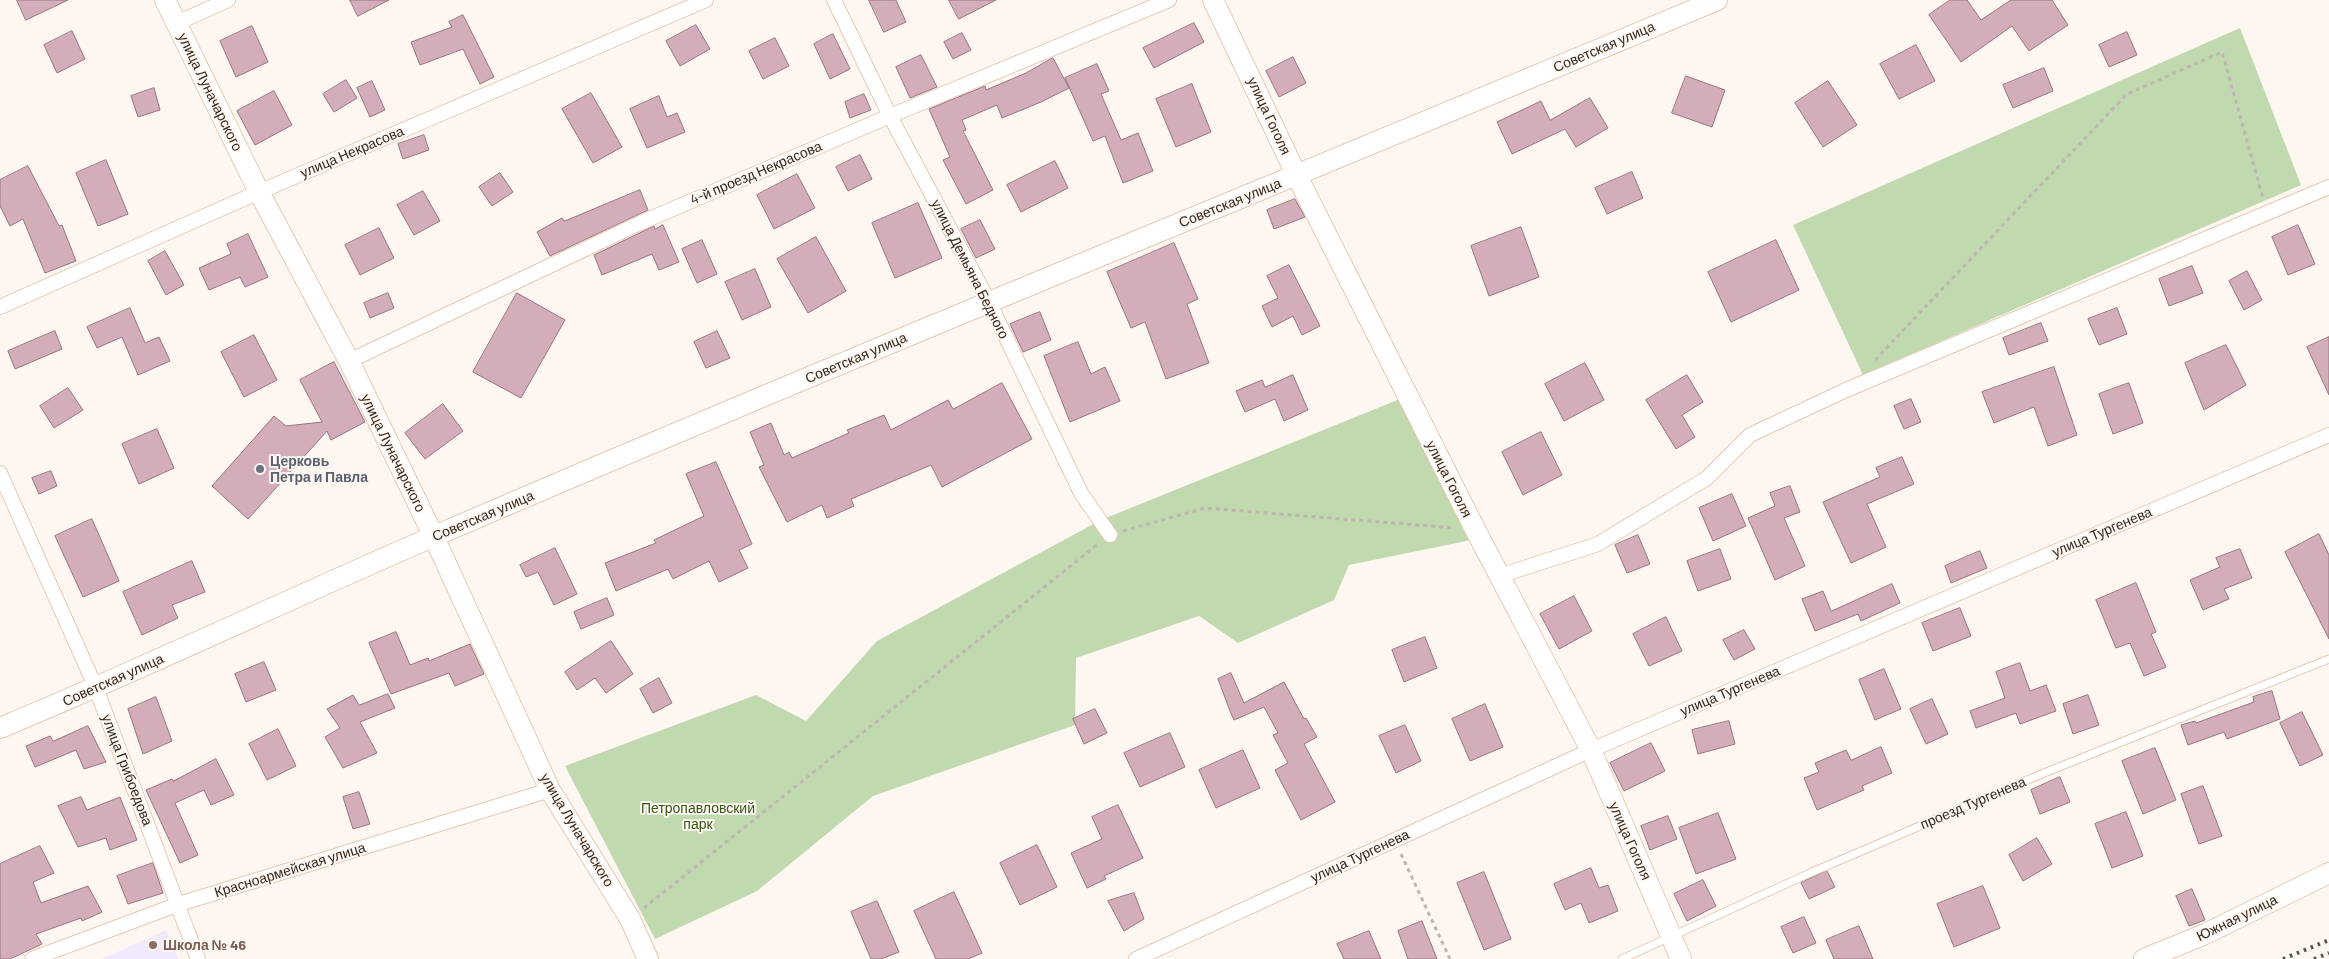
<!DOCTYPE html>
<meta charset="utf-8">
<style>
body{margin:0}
canvas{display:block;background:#fdf6f1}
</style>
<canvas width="2329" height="959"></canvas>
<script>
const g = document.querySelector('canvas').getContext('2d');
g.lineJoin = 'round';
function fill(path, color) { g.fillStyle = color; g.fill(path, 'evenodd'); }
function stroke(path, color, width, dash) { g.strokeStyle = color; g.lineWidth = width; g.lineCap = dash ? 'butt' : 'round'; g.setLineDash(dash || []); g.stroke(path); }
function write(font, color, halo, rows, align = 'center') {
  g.font = font + ' Barlow,sans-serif'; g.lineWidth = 4; g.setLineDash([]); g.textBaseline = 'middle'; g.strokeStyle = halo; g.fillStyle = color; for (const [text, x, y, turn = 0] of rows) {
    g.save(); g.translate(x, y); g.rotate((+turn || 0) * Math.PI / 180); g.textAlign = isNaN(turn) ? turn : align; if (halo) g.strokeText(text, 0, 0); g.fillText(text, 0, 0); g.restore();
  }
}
fill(new Path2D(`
 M166,930L178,959H102Z`), '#f1e9fe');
fill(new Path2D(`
 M2240,28L2301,185L1863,375L1793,225Z
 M1405,397L1476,539L1349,565L1334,600L1238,643L1199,616L1076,658L1075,725L873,796L757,891L655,939L565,766L756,695L806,721L877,641L1101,520Z`), '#c0d9af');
const building = new Path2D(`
 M17,0H68L26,20Z
 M350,0H389L358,16Z
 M869,0H896L906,22L884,32Z
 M949,0H996L959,19Z
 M1950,0H1967L1981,20L2011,0H2052L2068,25L2029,51L2012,26L1961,62L1929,15Z
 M463,15L494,77L480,84L463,49L420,65L411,42L452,27L449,22Z
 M1194,23L1204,42L1154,68L1143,48Z
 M696,25L710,49L680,66L666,41Z
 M252,26L268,62L236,77L220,41Z
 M72,31L85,59L57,73L44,45Z
 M2127,32L2137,55L2109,67L2099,45Z
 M962,33L971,50L953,59L944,42Z
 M833,34L850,69L830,79L814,44Z
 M775,38L789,66L763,79L749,51Z
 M1916,45L1935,81L1899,99L1880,64Z
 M921,55L937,87L910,98L896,67Z
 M1293,57L1306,83L1279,97L1266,71Z
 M1053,58L1069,88L1041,102L1002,118L997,105L962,120L966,130L963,131L993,190L966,204L943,160L950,157L929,109L985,86L986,90L1026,73Z
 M1097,64L1109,91L1101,94L1121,140L1138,133L1153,171L1123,183L1105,136L1093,141L1065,78Z
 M2044,68L2053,91L2013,108L2003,85Z
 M1686,76L1725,90L1712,127L1672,113Z
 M346,80L357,98L334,112L323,94Z
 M372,81L385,110L370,117L357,88Z
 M1828,81L1857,125L1823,147L1795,103Z
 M1192,84L1211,132L1176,147L1156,99Z
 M154,88L160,110L138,117L131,96Z
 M274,91L292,125L255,145L237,111Z
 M591,93L622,147L593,163L562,109Z
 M864,94L871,110L850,118L845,102Z
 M659,96L667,117L677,113L685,132L647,148L630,109Z
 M1590,98L1608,128L1576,147L1565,129L1512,154L1497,122L1541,101L1550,120Z
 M424,135L429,150L403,159L398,144Z
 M860,155L872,179L848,191L836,167Z
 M106,160L128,214L98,226L76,173Z
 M1055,161L1068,188L1021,212L1007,185Z
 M28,166L59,226L62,225L76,261L45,273L23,219L10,226L0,206V180Z
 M1632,172L1643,198L1607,214L1595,188Z
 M500,173L513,192L492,206L479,187Z
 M797,174L815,208L774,229L757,195Z
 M640,190L648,210L550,256L537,232L562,218L564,221Z
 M423,191L440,221L414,235L397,205Z
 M1295,199L1305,217L1274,229L1267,210Z
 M918,203L942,258L895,278L872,223Z
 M980,220L995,249L976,258L961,229Z
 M663,225L679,262L659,270L652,254L602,275L594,255L654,226L655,229Z
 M2298,225L2315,264L2288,275L2272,237Z
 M1521,227L1539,277L1489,296L1471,246Z
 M379,228L394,258L360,275L345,245Z
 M248,234L268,277L245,287L240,277L209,290L199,268L231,254L227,244Z
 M816,237L846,291L808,313L777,259Z
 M702,240L717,274L697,283L682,249Z
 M1776,240L1799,290L1731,322L1708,272Z
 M1174,243L1198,299L1187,304L1209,363L1166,379L1145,322L1131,328L1107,272Z
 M165,251L184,285L166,295L148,261Z
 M1289,265L1320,326L1302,335L1293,316L1272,327L1262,306L1278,298L1267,276Z
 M2192,266L2203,293L2169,306L2159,279Z
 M755,269L771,307L742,320L725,282Z
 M2247,271L2262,300L2244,310L2229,281Z
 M388,293L394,308L370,318L364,303Z
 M517,293L565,320L521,398L473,372Z
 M130,308L145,343L159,337L170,361L138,375L122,337L97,348L87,327Z
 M2117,308L2127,334L2099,345L2088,319Z
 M1040,312L1051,340L1023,352L1010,324Z
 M2041,323L2048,341L2009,355L2003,338Z
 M55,331L62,349L15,369L8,351Z
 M717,331L730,358L706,368L694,342Z
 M254,335L277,380L244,397L221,352Z
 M2329,337V395L2307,347Z
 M1078,342L1091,374L1105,367L1120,401L1070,422L1044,356Z
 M2226,345L2246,385L2204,410L2185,363Z
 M334,362L365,422L331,440L327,431L248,519L212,486L274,416L286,426L322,422L300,380Z
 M1585,363L1604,400L1564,421L1545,384Z
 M2054,367L2077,435L2048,446L2034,407L1994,423L1982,392Z
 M1293,375L1308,410L1284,421L1275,399L1245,412L1236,391L1262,380L1265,387Z
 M1687,375L1703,402L1682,415L1695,437L1676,449L1646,400Z
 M1002,383L1032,439L942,487L931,465L851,499L854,506L827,518L822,505L787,522L759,467L764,465L750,432L771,423L784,455L789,452L792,458L849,433L847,430L884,415L891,430L948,400L953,409Z
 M2129,383L2143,423L2113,434L2099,394Z
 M68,388L83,410L54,428L40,406Z
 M1911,399L1921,422L1904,429L1894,406Z
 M443,404L463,431L425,459L405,433Z
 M157,429L174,468L139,484L122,444Z
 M1541,432L1562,475L1523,495L1502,452Z
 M1902,457L1914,484L1867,504L1886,547L1851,563L1823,502L1880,477L1876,468Z
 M716,462L752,544L739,550L748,568L719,582L709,561L673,579L668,569L616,591L605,563L656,543L654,540L704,516L686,474Z
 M51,471L57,486L39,494L32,478Z
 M1790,486L1800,512L1784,518L1805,566L1775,580L1748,518L1775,506L1770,493Z
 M1732,494L1746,526L1713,541L1699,508Z
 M92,519L119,581L83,597L55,536Z
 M2319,534L2329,555V639L2285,552Z
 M1638,535L1650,564L1627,573L1615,545Z
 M555,548L577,594L554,605L538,572L526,577L520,565Z
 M1720,549L1731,579L1698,591L1687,561Z
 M2240,549L2252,578L2224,589L2229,599L2203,610L2190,580L2220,567L2216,558Z
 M1980,551L1987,568L1951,583L1945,566Z
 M192,561L205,592L172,605L178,618L142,635L123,592Z
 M2136,583L2156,632L2151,634L2166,667L2144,676L2130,643L2116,648L2096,600Z
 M1892,584L1900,603L1861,621L1858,614L1815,631L1802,599L1823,591L1831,611Z
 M1574,596L1592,631L1559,649L1540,614Z
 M607,598L614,615L581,629L574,612Z
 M1960,608L1971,636L1933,651L1922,623Z
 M1666,617L1682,651L1649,666L1633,634Z
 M1744,630L1755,649L1734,660L1723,640Z
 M396,632L410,665L428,658L429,661L470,644L484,674L455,686L449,673L391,694L369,643Z
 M1425,637L1437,668L1404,682L1392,650Z
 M611,641L633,674L606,693L595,678L577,690L565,672Z
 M264,662L276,690L246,702L235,674Z
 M2020,663L2030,691L2046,685L2056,711L2020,724L2016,713L1976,728L1970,711L2005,698L1996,672Z
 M1884,669L1901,709L1875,720L1859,680Z
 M1231,673L1244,703L1284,682L1304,719L1306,718L1317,737L1304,744L1335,802L1301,820L1275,770L1288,763L1273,735L1278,733L1264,707L1234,720L1230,711L1218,679Z
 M659,678L672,703L653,713L640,689Z
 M2272,691L2280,719L2227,739L2224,732L2188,745L2181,725L2195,721L2196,723L2254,702L2253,697Z
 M388,694L395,708L360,722L377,753L343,768L325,737L340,728L327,709L353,695L359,705Z
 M2088,695L2099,725L2073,734L2063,704Z
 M156,697L172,741L143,754L128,709Z
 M1932,699L1948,734L1926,744L1910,709Z
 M1485,704L1503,747L1470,761L1452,719Z
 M1095,709L1107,733L1084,744L1073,719Z
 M2302,712L2323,755L2300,766L2280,723Z
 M1729,721L1735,744L1698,754L1692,730Z
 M1405,725L1421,761L1396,773L1379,736Z
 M88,726L106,762L84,769L76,750L35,767L26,746L50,736L53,741Z
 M278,729L296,766L267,780L249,744Z
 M1170,733L1185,767L1140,787L1124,753Z
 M1651,743L1665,771L1624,791L1610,763Z
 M1881,747L1892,773L1862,786L1864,790L1817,810L1804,778L1819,772L1815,763L1846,750L1851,760Z
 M2155,748L2176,800L2143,814L2122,761Z
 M1243,750L1260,788L1216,808L1199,770Z
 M216,759L234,795L211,805L204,790L175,803L198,855L180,863L146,790L172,779L173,781Z
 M2060,777L2070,802L2040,814L2031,790Z
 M2203,786L2222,836L2199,844L2181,794Z
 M359,792L370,824L353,829L343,797Z
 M81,797L87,810L120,797L137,840L110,850L106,838L78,847L58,806Z
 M1118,805L1143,858L1104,876L1106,879L1087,888L1071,853L1102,839L1092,817Z
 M2126,812L2143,856L2112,868L2095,824Z
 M1718,813L1736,859L1696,874L1679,828Z
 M1668,816L1677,839L1650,850L1641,826Z
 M2037,838L2052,864L2023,881L2009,855Z
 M1037,845L1057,887L1020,905L1000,863Z
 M40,846L54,873L33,882L41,903L88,886L102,912L82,921L81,918L36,934L42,944L10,959H0V864Z
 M153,863L163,893L128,904L117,876Z
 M1591,868L1599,888L1608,885L1618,911L1589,923L1581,903L1565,910L1554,884Z
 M1827,871L1835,887L1809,899L1801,883Z
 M1484,872L1511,939L1484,950L1457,883Z
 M1703,880L1716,906L1687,921L1674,894Z
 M1983,886L2000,928L1954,947L1937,904Z
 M2192,889L2205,920L2189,926L2176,896Z
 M954,892L982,953L968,959H936L914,911Z
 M1134,893L1144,919L1124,931L1108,901Z
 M877,901L899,952L881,959H871L851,912Z
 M1804,917L1816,943L1793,953L1781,927Z
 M1422,921L1437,959H1408L1398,931Z
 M1859,926L1873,959H1834L1826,940Z
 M1369,931L1381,959H1344L1337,944Z`);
fill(building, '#d4adbb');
stroke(building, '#987481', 1);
const lane = new Path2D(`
 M1622,959L1810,873L2039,775L2329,659`);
const street = new Path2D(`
 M834,0L890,116L989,302L1081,493L1110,535
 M177,23L228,0
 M0,307L259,192L706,0
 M349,361L640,223L890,116L1169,0
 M0,473L96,688L198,959
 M1499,576L1598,544L1707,478L1750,435L1846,390L2329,187
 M32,959L179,904L550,790
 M1136,959L1591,750L2329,435`);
const secondary = new Path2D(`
 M165,0L259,192L349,361L434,537L550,790L630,919L648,959
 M1213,0L1297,176L1475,529L1591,750L1681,959
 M0,728C147,667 291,598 437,535C862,352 1290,179 1717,0
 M2144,959L2203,935L2329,873`);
stroke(lane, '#e9c8b2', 9);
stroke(street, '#e9c8b2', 16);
stroke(secondary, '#e9c8b2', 22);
stroke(new Path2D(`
 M1875,360L2127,94L2222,52L2263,198
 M1123,531L1205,508L1455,528
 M1401,854L1450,959
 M644,908L1098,544`), '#beb6b0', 3, [4, 4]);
stroke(lane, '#fff', 7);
stroke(street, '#fff', 14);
stroke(secondary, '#fff', 20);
stroke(new Path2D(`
 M2283,959L2329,940
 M2314,959L2329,953`), '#5d524a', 4, [2.5, 5]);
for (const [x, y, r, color] of [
 [260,469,5,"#6b7280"],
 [153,945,5,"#8d6e63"]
]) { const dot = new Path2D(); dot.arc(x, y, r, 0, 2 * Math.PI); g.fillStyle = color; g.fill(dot); stroke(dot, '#fdf6f1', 2); }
write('14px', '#32261d', '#fdf6f1', [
 ["Советская улица",1604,47,-23],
 ["улица Луначарского",210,92,64],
 ["улица Гоголя",1269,116,65],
 ["улица Некрасова",352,152,-23],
 ["4-й проезд Некрасова",756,173,-23],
 ["Советская улица",1230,203,-22],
 ["улица Демьяна Бедного",970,269,63],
 ["Советская улица",856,358,-23],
 ["улица Луначарского",393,453,64],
 ["улица Гоголя",1449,479,63],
 ["Советская улица",483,516,-23],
 ["улица Тургенева",2102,532,-23],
 ["Советская улица",113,680,-24],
 ["улица Тургенева",1730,691,-23],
 ["улица Грибоедова",127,770,69],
 ["проезд Тургенева",1973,803,-23],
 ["улица Луначарского",577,830,59],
 ["улица Гоголя",1630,841,66],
 ["улица Тургенева",1360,856,-25],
 ["Красноармейская улица",290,870,-17],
 ["Южная улица",2237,918,-26]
]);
write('bold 14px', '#5b616d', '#fdf6f1', [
 ["Церковь",270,461],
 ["Петра и Павла",270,477]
], 'left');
write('14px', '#355615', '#fdf6f1', [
 ["Петропавловский",698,808],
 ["парк",698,824]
]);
write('bold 14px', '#785e54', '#fdf6f1', [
 ["Школа № 46",163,945]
], 'left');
</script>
